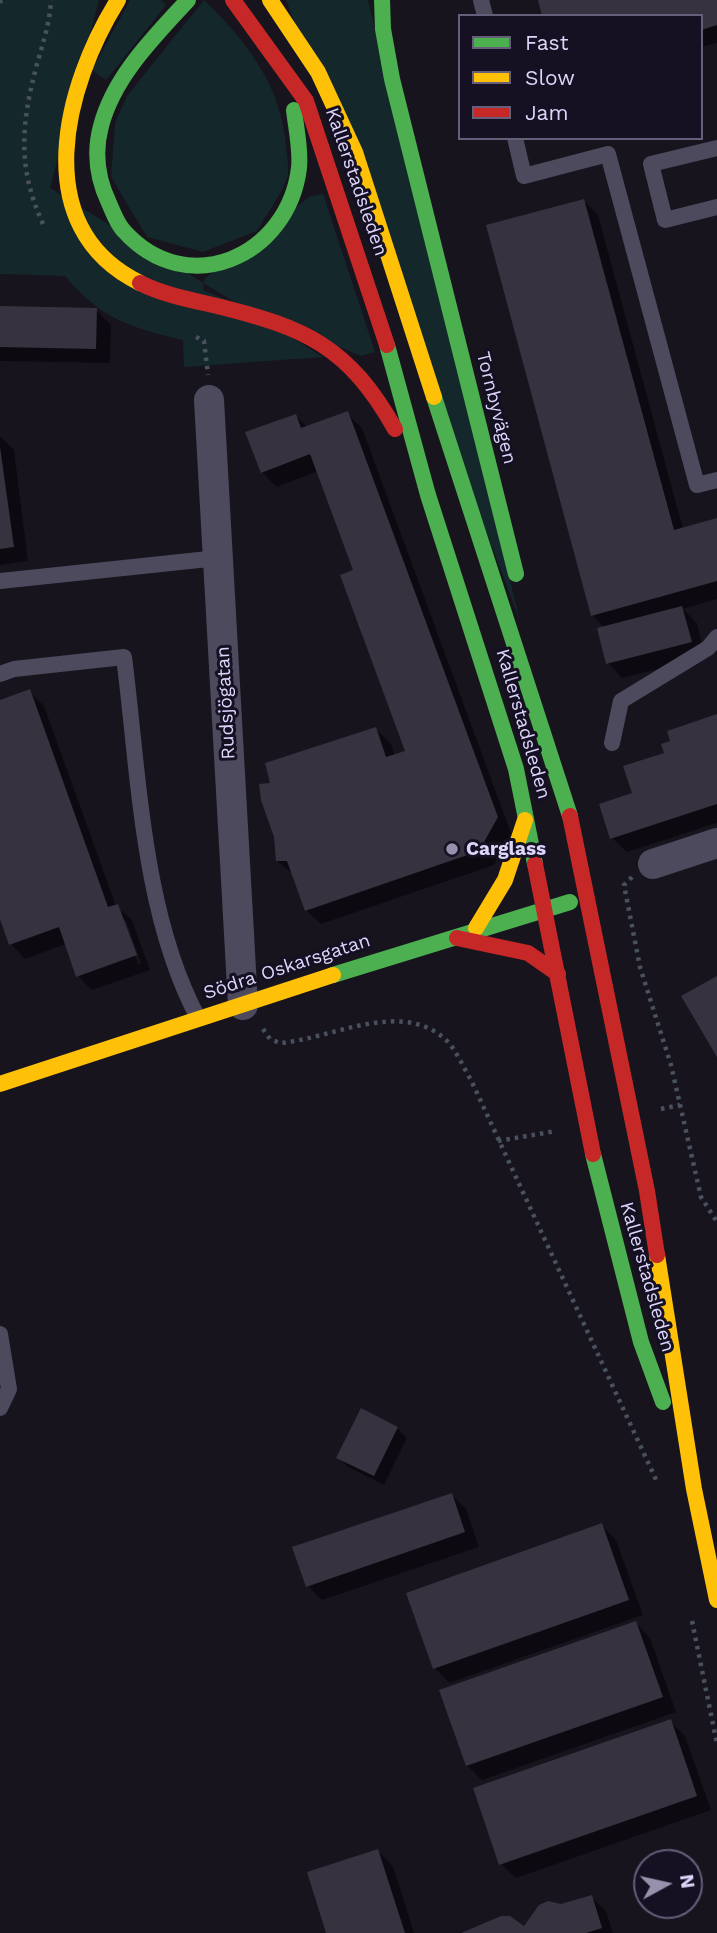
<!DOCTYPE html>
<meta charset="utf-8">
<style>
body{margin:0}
#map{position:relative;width:717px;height:1933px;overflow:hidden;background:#17141e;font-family:"Work Sans",sans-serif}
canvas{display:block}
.legend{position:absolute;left:458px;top:14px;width:245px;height:126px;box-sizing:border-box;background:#151022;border:2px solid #655f79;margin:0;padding:9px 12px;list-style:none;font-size:21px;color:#ded5fb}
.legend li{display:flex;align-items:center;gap:14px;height:35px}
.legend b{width:35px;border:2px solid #655f79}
.north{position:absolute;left:633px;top:1849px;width:70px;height:70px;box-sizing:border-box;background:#151022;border:2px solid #655f79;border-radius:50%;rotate:82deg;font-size:19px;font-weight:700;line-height:28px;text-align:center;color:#ded5fb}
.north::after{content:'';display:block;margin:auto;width:24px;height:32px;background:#9891ae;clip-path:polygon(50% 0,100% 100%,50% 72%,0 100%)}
</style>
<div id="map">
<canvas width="717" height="1933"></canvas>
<ul class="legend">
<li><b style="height:9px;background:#4caf50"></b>Fast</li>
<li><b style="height:9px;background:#ffc107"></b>Slow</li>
<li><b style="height:9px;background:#c62828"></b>Jam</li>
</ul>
<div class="north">N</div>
</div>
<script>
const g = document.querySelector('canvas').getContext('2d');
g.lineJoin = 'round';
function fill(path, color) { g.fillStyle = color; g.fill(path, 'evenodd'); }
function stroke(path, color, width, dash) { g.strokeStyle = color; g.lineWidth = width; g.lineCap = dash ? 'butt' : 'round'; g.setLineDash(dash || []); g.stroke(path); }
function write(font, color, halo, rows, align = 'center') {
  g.font = font + ' "Work Sans",sans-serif'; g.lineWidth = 6; g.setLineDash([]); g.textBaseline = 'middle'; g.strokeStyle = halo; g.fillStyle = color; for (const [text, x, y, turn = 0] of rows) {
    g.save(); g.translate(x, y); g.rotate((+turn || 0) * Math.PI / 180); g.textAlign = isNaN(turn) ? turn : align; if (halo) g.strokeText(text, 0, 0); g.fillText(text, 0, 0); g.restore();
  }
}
fill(new Path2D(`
 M0,0H99L50,188L323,357L184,367L183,340C131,328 101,319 65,276L0,274Z
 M130,0H161L166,5L106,80L92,70Z
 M204,0C247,41 282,87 286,147C287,156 289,167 288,175C285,189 265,217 257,231L203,252L147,237L111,177L115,123L127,96Z
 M286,0H368L520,621Z
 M323,194L375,352L361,356L203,290L204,279L309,197Z`), '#14272a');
fill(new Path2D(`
 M540,0H717V43L701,47V16Z
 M584,201L598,215L683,529L717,519V599L683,609L697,623L705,657L622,678L608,663L605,628L592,615Z
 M0,308L96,310L111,325L110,363L0,361Z
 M347,413L362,428L511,833L494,865L321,924L306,910L294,875L277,861L273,784L376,729L391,744L395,756L408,752L355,571L318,471L277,487L262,472L296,416L308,428Z
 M0,436L14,450L28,561L0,565Z
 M29,691L44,706L116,906L132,920L150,970L92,990L78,976L66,944L25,959L11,944L0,914V702ZM122,921H126L141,963L138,964Z
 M717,716V823L627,852L612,838L635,794L666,754Z
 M397,1428L407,1438L384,1485L348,1467L338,1457Z
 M452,1495L466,1509L479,1547L322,1600L308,1586Z
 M602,1525L616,1540L643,1615L449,1683L435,1668Z
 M636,1623L650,1638L676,1712L482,1780L467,1765Z
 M670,1721L685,1736L711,1810L516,1878L501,1864Z
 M378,1851L393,1866L414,1933H328Z
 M591,1897L606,1911L613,1933H458L488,1925L501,1918L529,1927L534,1912L540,1906L561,1905Z`), '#0007');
fill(new Path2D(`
 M538,0H717V25L701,30V16H542Z
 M584,199L674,530L717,518V581L591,616L486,225Z
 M0,306L97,308L96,349L0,347Z
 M348,411L498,817L479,851L305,911L287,861H276L274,837L261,800L259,784L270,783L265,763L376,727L386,757L405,751L340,575L353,570L310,454L261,473L245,432L296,414L301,428Z
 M0,447L14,547L0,549Z
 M682,606L692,642L606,664L597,628Z
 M30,689L108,907L118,904L137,955L76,977L59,927L9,945L0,919V700Z
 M717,714V804L610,839L599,804L632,793L623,766L664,753L661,744L670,741L667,731Z
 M717,976V1057L681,996Z
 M361,1408L398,1427L374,1476L336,1458Z
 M452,1493L465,1532L306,1587L292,1547Z
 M602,1523L629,1600L433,1669L406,1593Z
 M636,1621L663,1697L466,1766L439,1690Z
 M671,1719L697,1796L499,1865L473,1788Z
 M378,1849L405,1933H326L307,1872Z
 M592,1895L602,1928L586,1933H461L501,1916H510L524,1926L539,1905L548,1901L561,1904Z`), '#363240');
stroke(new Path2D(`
 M0,3L1,0
 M43,224C17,167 21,124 37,64C43,43 50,22 51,0
 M196,337L204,341L208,375
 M632,877L624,885L640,967L671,1065L701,1197L717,1222
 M263,1029L270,1039L280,1043C331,1039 400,999 445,1039C456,1049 463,1067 471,1080L658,1484
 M661,1109L680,1105
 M498,1141L556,1131
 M692,1621L717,1744`), '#49515e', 4.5, [3.5, 5]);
stroke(new Path2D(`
 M481,0L485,16
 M515,138L524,176L608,154L697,485L717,480
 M717,148L651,164L665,220L717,207
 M0,581L218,558
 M0,674L14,669L124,657C139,774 142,913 198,1018
 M612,743L621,701L708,648L717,637
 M0,1334L9,1389L0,1408`), '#4d4a5e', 16);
stroke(new Path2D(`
 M209,400L243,1005
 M653,864L717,843`), '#4d4a5e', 30);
stroke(new Path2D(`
 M188,0C155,36 114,76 101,126C94,152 97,178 109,203C113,212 117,224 124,231C187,301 288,257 299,168C301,150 296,128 294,110
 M382,0L383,29L392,79L516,574
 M387,345L428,495L516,769L535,864
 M434,397L570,816
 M333,975L570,902
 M593,1154L641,1342L663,1402`), '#4caf50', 16);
stroke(new Path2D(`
 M118,0C65,85 26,227 140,283
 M270,0L318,72L355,152L434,397
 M476,928L505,880L525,820
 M0,1084L333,975
 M657,1255L694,1489L717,1600`), '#ffc107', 16);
stroke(new Path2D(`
 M233,0L306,101L387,345
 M140,283C164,295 191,300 217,306C306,328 348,346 395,429
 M570,816L647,1191L657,1255
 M535,864L593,1154
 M457,938L528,953L558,974`), '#c62828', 16);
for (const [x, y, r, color] of [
 [452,849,7,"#9891ae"]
]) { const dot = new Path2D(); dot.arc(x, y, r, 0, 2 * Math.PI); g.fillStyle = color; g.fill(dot); stroke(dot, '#151022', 2.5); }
write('19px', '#ded5fb', '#151022', [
 ["Kallerstadsleden",356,182,71],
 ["Tornbyvägen",496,408,76],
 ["Rudsjögatan",226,703,-93],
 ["Kallerstadsleden",523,724,74],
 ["Södra Oskarsgatan",287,967,-18],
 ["Kallerstadsleden",647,1277,74]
]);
write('bold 19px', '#ded5fb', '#151022', [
 ["Carglass",466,849]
], 'left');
</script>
